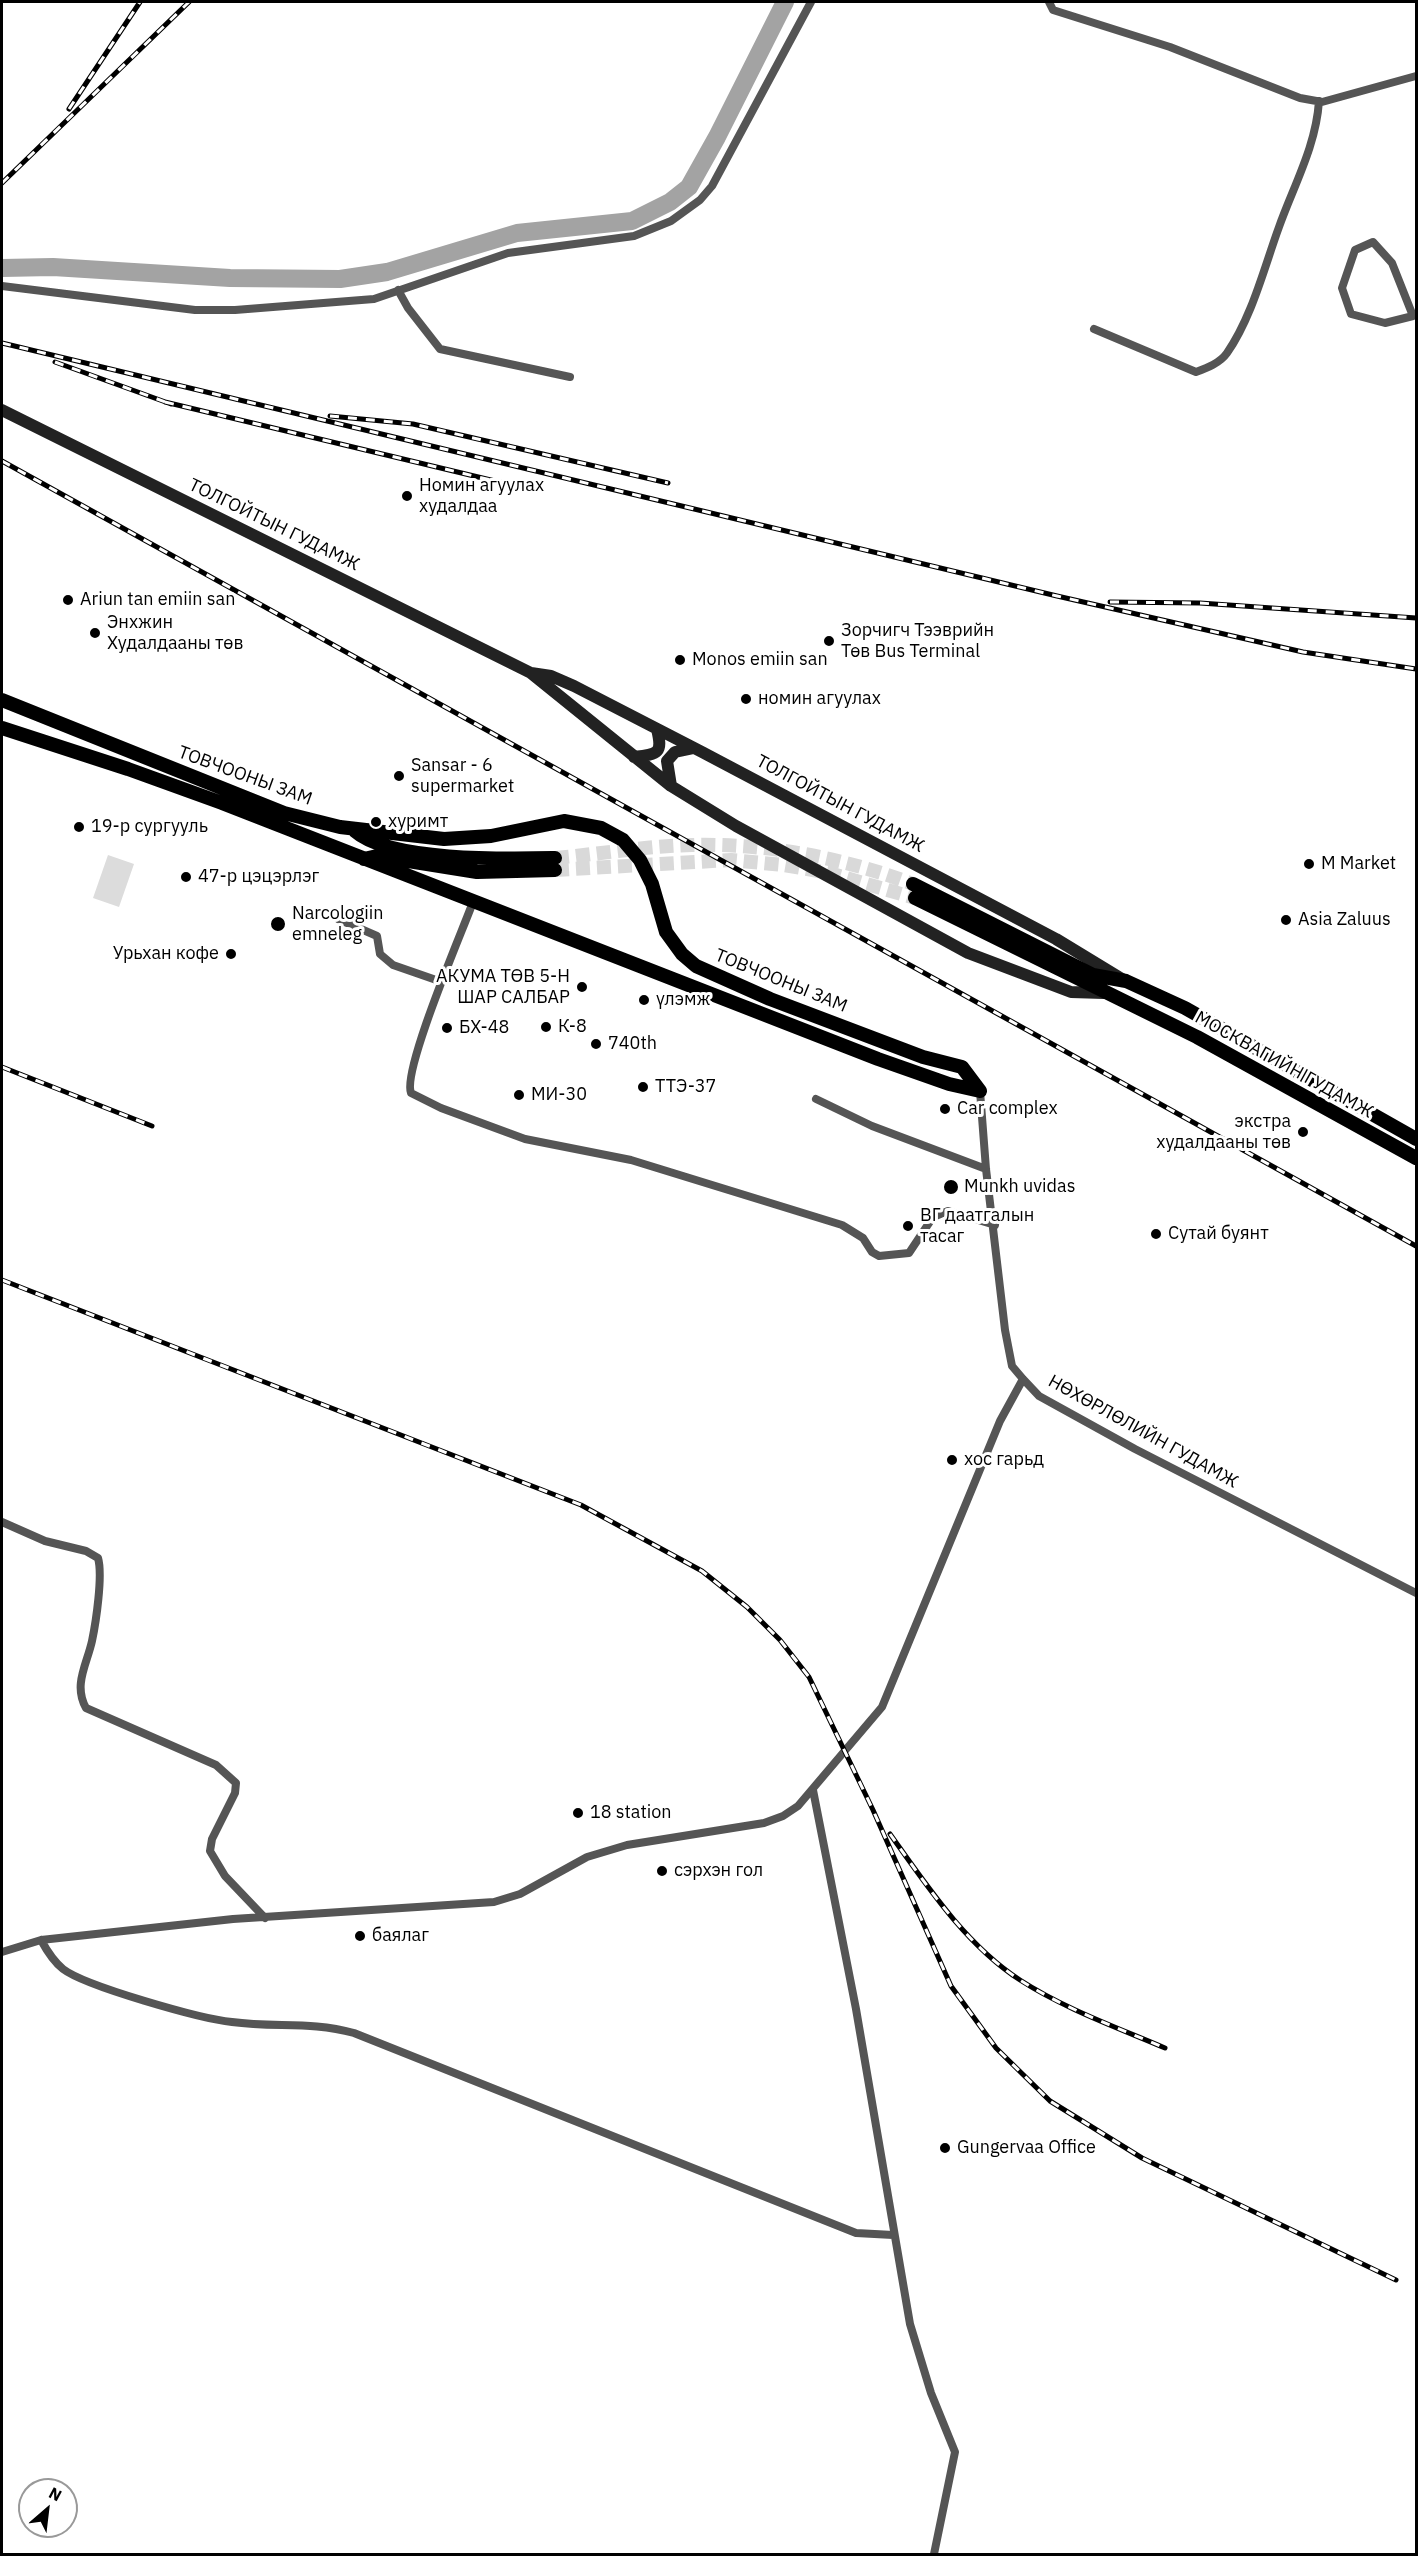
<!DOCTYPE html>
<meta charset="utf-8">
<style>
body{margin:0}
#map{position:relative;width:1418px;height:2556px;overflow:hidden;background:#fff;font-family:"IBM Plex Sans",sans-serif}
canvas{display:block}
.frame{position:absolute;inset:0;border:3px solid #000;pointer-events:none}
.north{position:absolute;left:18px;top:2478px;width:60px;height:60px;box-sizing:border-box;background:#fff;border:2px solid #999;border-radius:50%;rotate:28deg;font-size:16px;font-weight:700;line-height:24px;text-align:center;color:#000}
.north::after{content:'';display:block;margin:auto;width:21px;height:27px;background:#000;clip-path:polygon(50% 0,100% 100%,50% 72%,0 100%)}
</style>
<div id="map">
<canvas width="1418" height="2556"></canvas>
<div class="frame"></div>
<div class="north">N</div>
</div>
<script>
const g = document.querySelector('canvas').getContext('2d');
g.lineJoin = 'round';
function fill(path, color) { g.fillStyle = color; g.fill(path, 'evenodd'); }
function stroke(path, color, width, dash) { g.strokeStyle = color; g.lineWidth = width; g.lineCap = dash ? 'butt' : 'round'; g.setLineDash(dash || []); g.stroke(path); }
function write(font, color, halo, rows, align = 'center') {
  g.font = font + ' "IBM Plex Sans",sans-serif'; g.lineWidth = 6; g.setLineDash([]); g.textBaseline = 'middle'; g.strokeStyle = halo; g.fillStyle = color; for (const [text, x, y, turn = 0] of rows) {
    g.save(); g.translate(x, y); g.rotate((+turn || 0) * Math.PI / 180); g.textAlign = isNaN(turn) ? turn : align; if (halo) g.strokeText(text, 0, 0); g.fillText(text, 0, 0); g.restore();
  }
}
fill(new Path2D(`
 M108,855L134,864L119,907L93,898Z`), '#dcdcdc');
stroke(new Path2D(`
 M2,268L53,267L230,278L340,279L387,272L517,233L632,221L670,202L689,187L717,137L785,2`), '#a3a3a3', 18);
stroke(new Path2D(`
 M555,858C600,854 646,846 692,845C766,843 844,858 913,884
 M555,870L731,860L784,865L829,873L915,898`), '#d9d9d9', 14, [14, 7]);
stroke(new Path2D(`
 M1049,2L1053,10L1170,47L1300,98L1322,102L1416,76
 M1373,242L1392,263L1413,316L1385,323L1351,314L1342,288L1355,250Z
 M2,286L195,310H235L374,299L508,253L634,236L671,221L700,200L712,186L811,2
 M398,290L408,308L440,349L570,377
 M1094,329L1196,372C1207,368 1220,363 1227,353C1252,317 1264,268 1279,227C1294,185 1316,146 1319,101
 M473,902C462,932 402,1071 411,1093L441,1108L525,1139L631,1160L842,1225L863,1238L872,1252L879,1256L909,1253L933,1217L948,1211L995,1225
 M338,919L377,936L380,954L393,965L442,982
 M980,1091L986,1169L1005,1330L1012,1366L1023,1379L1039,1396L1135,1449L1416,1593
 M816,1099L872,1126L986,1169
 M2,1522L45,1541L86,1551L98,1558C103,1575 96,1622 92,1641C87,1664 73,1685 86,1708L216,1765L236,1783L235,1793L212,1839L210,1851L225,1876L265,1918
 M813,1790L856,2009L910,2324L931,2393L955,2452L934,2554
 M41,1940C47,1951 53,1961 63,1969C85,1986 201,2019 232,2022C276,2028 310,2021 354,2033L856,2233L893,2235
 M2,1952L41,1940L233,1919L494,1902L520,1894L587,1857L627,1845L764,1823L783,1816L798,1806L882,1707L1000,1421L1023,1379`), '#555', 8);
stroke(new Path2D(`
 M2,410L531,673L671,786L736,826L968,953L1071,992L1104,993
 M531,673L551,676L574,686L702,752L1056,939L1125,981
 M634,757C658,754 663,754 657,729
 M671,786L667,761L675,752L694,748`), '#222', 12);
stroke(new Path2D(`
 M2,700L284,813L340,827L444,839L491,836L564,821L601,828L623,840L640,860L652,884L666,932L682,954L696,966L770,999L923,1057L962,1067L980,1091
 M2,728L128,769L222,803L878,1059L949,1084L980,1091
 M355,831C390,862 508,859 555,858
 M364,859L377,856L477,872L555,870
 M913,884L1093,975L1126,981L1185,1008L1416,1139
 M915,898L1197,1037L1416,1158`), '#000', 14);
const rail = new Path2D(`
 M69,109L140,2
 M2,183L189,2
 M2,343L1057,596L1303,652L1416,669
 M55,362L171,404
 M165,402L520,487
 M330,416L413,424L668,483
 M2,461L1416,1246
 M1110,602L1200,603L1416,618
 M2,1067L152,1126
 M2,1280L581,1505L702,1571L747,1607L780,1640L809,1677L873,1810L951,1986L996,2048L1050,2101L1142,2158L1396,2280
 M890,1834C927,1886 966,1945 1020,1980C1065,2009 1116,2027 1165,2048`);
stroke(rail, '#000', 5);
stroke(rail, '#fff', 3, [9]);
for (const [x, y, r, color] of [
 [407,496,6,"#000"],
 [68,600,6,"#000"],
 [95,633,6,"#000"],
 [829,641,6,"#000"],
 [680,660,6,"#000"],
 [746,699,6,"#000"],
 [399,776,6,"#000"],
 [376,822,6,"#000"],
 [79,827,6,"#000"],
 [1309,864,6,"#000"],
 [186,877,6,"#000"],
 [1286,920,6,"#000"],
 [278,924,8,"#000"],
 [231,954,6,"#000"],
 [582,987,6,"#000"],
 [644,1000,6,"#000"],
 [546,1027,6,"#000"],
 [447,1028,6,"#000"],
 [596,1044,6,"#000"],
 [643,1087,6,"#000"],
 [519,1095,6,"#000"],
 [945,1109,6,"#000"],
 [1303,1132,6,"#000"],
 [951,1187,8,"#000"],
 [908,1226,6,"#000"],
 [1156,1234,6,"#000"],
 [952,1460,6,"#000"],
 [578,1813,6,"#000"],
 [662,1871,6,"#000"],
 [360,1936,6,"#000"],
 [945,2148,6,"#000"]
]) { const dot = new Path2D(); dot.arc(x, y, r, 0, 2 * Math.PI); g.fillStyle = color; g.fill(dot); stroke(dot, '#fff', 2); }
write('18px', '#000', '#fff', [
 ["Номин агуулах",419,486],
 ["худалдаа",419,507],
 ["Ariun tan emiin san",80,600],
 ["Энхжин",107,623],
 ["Худалдааны төв",107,644],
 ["Зорчигч Тээврийн",841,631],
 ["Төв Bus Terminal",841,652],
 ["Monos emiin san",692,660],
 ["номин агуулах",758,699],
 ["Sansar - 6",411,766],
 ["supermarket",411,787],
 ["хуримт",388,822],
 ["19-р сургууль",91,827],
 ["М Market",1321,864],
 ["47-р цэцэрлэг",198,877],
 ["Narcologiin",292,914],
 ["emneleg",292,935],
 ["Asia Zaluus",1298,920],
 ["Урьхан кофе",219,954,"right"],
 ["АКУМА ТӨВ 5-Н",570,977,"right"],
 ["ШАР САЛБАР",570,998,"right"],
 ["үлэмж",656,1000],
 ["К-8",558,1027],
 ["БХ-48",459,1028],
 ["740th",608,1044],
 ["ТТЭ-37",655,1087],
 ["МИ-30",531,1095],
 ["Car complex",957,1109],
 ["экстра",1291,1122,"right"],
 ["худалдааны төв",1291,1143,"right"],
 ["Munkh uvidas",964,1187],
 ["ВГ даатгалын",920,1216],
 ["тасаг",920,1237],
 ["Сутай буянт",1168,1234],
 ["хос гарьд",964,1460],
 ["18 station",590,1813],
 ["сэрхэн гол",674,1871],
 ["баялаг",372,1936],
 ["Gungervaa Office",957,2148]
], 'left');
write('18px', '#000', '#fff', [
 ["ТОЛГОЙТЫН ГУДАМЖ",274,525,26],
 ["ТОВЧООНЫ ЗАМ",245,776,20],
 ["ТОЛГОЙТЫН ГУДАМЖ",840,804,28],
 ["ТОВЧООНЫ ЗАМ",781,981,22],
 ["МОСКВАГИЙН ГУДАМЖ",1284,1065,29],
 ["НӨХӨРЛӨЛИЙН ГУДАМЖ",1143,1432,29]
]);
</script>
